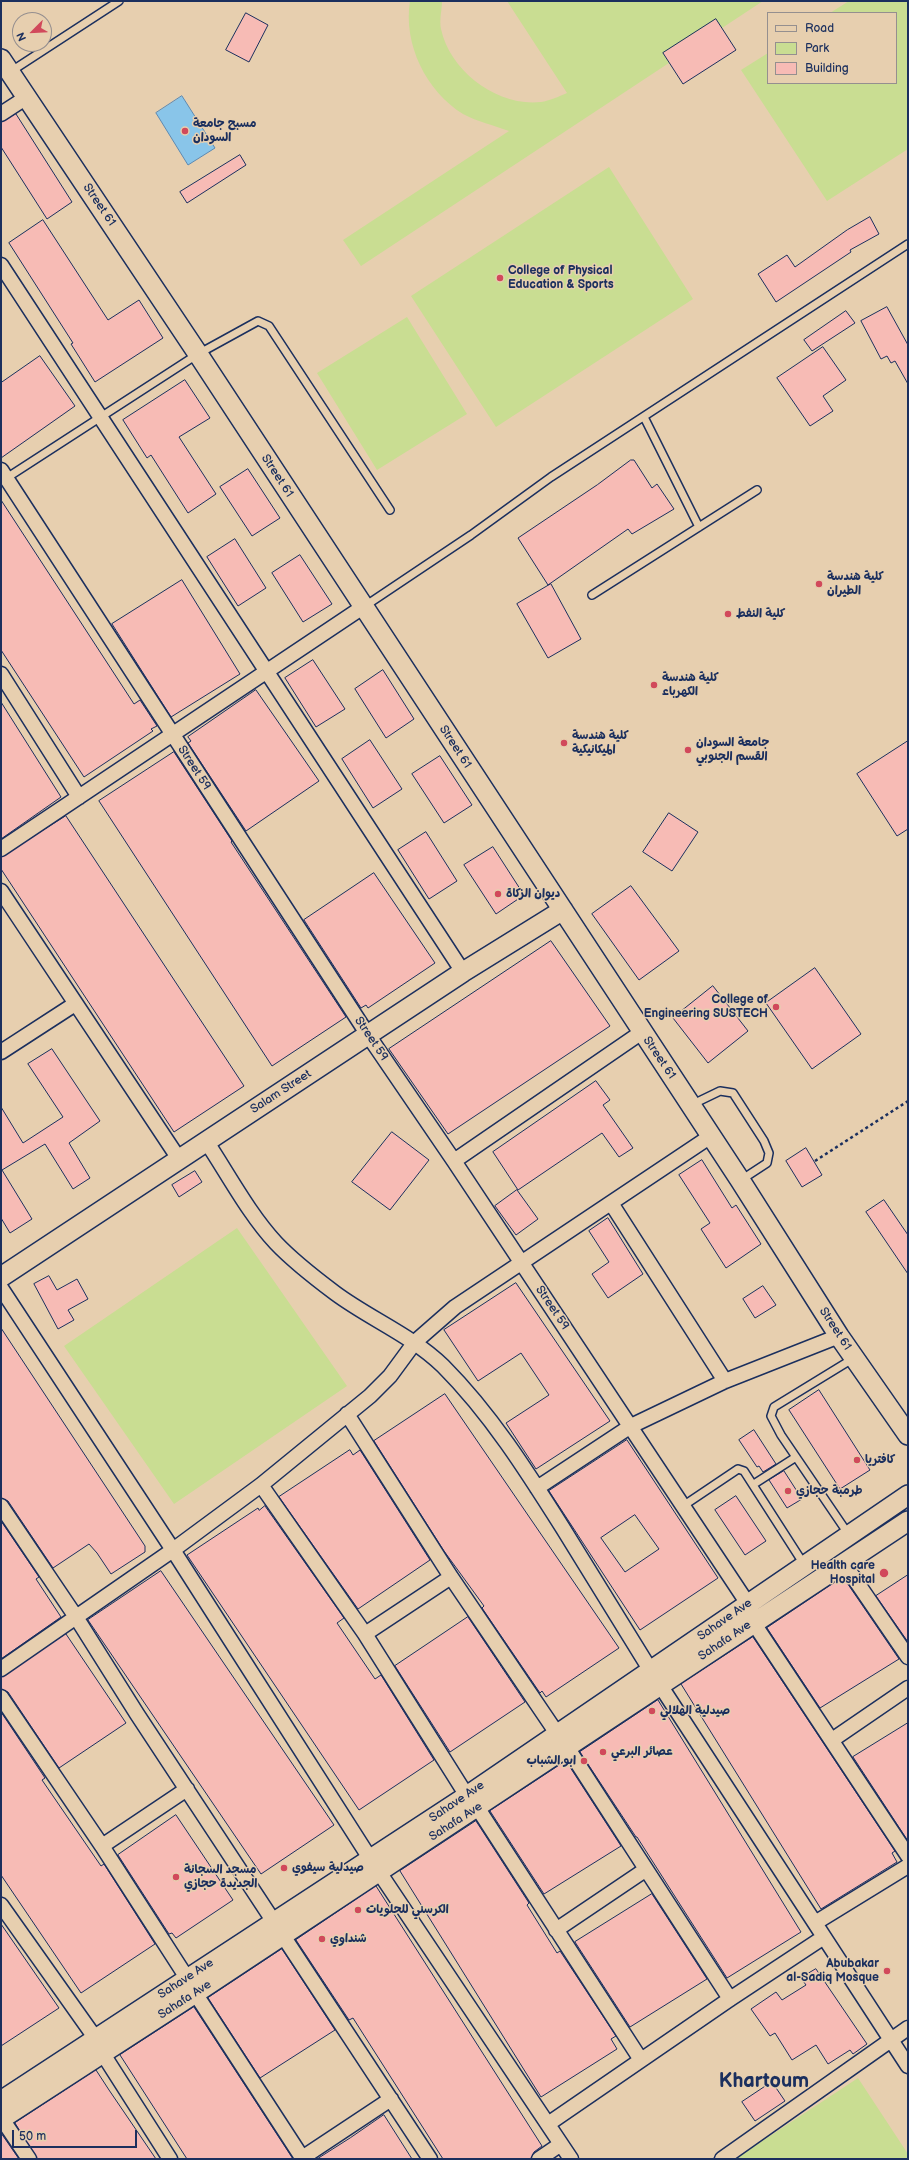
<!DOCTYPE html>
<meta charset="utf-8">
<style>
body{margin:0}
#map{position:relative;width:909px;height:2160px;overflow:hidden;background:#e7cfaf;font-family:"Balsamiq Sans",sans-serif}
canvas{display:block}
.frame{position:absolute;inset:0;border:2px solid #1b2f5e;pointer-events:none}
.legend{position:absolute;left:767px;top:12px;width:130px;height:72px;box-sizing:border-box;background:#e7cfaf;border:1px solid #958f8f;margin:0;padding:5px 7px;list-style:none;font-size:12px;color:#1b2f5e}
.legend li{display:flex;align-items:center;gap:8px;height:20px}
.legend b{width:20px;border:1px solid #958f8f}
.north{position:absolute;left:12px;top:12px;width:40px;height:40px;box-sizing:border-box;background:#e7cfaf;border:1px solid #958f8f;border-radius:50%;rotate:246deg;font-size:11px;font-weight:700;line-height:16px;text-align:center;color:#1b2f5e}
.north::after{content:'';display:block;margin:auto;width:14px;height:18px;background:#d1495b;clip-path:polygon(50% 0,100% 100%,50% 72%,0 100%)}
.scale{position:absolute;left:12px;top:2130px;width:125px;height:18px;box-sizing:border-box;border:2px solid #1b2f5e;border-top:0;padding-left:5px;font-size:12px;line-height:14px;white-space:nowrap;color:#1b2f5e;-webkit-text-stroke:3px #e7cfaf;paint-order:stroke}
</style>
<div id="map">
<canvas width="909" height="2160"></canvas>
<div class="frame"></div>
<ul class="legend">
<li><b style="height:5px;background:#e7cfaf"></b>Road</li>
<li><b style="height:11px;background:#c9dd92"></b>Park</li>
<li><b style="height:11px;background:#f7bbb5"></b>Building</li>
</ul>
<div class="north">N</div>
<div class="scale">50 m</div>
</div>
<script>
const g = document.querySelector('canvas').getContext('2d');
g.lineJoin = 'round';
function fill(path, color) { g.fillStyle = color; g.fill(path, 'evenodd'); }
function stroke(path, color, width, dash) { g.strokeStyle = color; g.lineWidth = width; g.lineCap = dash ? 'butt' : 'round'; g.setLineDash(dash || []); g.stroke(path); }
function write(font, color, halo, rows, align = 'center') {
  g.font = font + ' "Balsamiq Sans","Playpen Sans Arabic",sans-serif'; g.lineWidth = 3; g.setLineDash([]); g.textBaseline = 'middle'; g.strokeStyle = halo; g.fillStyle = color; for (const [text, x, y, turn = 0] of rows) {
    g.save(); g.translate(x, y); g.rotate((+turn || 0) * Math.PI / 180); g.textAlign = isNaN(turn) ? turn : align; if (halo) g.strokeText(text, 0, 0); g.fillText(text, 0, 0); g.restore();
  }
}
fill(new Path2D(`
 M410,1H442C442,10 439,20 441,29C450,71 497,107 541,102C549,101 560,96 567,93L507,1H763L361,266L343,240L509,131C493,125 478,122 463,114C426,91 403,44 410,1Z
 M849,1H908V149L827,201L741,70L768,53V83H896V13H830Z
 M609,167L693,299L496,427L411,296Z
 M407,317L467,414L377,470L317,373Z
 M237,1228L347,1386L174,1504L64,1346Z
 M858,2078L908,2154V2159H735Z`), '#c9dd92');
const water = new Path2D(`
 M182,96L215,148L188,165L156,113Z`);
fill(water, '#89c5e9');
stroke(water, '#5d89b1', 1);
const building = new Path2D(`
 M246,13L268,25L249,62L226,50Z
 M716,19L736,50L683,84L663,53Z
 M16,114L72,202L47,219L1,147V122Z
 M240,155L246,165L187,203L180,192Z
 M870,217L879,234L850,250L851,252L776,302L758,274L787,255L795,267L847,230Z
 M43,220L108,320L139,300L163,338L95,382L71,344L73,343L9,243Z
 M887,307L908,345V384L895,361L891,363L887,356L881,359L861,321Z
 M846,311L855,323L812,351L804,340Z
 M823,347L846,380L823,396L833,411L810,426L777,378Z
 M40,356L75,406L1,458V383Z
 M185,380L210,418L179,437L216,494L188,513L151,455L147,458L123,420Z
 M631,460H634L652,488L657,484L674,509L632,534L628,529L548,585L518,538L597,485Z
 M248,469L280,518L252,536L220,487Z
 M1,500L134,704L140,700L157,726L151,729L153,731L84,777L1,650Z
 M235,539L266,588L238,606L207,557Z
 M300,555L332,604L303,622L272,573Z
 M182,580L240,674L171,717L112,624Z
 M551,584L581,639L548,658L517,604Z
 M313,660L345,709L316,727L285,678Z
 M383,670L414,719L386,738L355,689Z
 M256,690L319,781L246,831L188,743L191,741L188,737Z
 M1,702L61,797L1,839Z
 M370,740L402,789L373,808L342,759Z
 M908,741V829L897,836L857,774Z
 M174,752L232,841L231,842L346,1017L272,1066L99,801Z
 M440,756L472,805L444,823L412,774Z
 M669,813L698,832L672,871L643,852Z
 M66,816L244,1086L174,1132L1,869V857Z
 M426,832L457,881L429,899L398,850Z
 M493,847L524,895L496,914L464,865Z
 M374,873L435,963L368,1008L366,1005L361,1008L304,920Z
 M631,886L679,951L639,980L592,914Z
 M551,941L610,1026L448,1134L389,1049Z
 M815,968L861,1034L812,1069L766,1003Z
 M713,986L748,1031L708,1063L673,1018Z
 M52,1049L100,1121L69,1143L90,1178L73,1189L45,1144L2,1170L32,1219L10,1233L1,1218V1107L23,1143L63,1117L28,1064Z
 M596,1081L610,1100L603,1105L633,1148L619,1157L602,1133L518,1190L493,1152Z
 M392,1132L429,1160L390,1210L352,1182Z
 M806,1148L822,1175L802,1187L786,1161Z
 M702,1160L732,1208L736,1205L761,1244L726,1268L701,1229L710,1223L679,1175Z
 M195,1171L202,1182L179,1197L172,1185Z
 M517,1190L538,1219L516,1235L495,1206Z
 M884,1200L908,1235V1274L866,1212Z
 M608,1218L643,1274L608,1298L592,1274L609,1262L589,1231Z
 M49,1276L57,1290L77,1279L88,1299L68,1310L74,1320L58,1329L34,1284Z
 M516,1283L610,1421L536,1469L506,1423L549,1395L521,1353L478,1381L444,1330Z
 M763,1286L776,1305L755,1318L743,1299Z
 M1,1328L145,1546V1552L111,1574L97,1553L89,1544L53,1568L8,1501L1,1498Z
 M819,1390L870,1470L840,1489L789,1410Z
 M445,1394L619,1648L546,1697L542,1691L540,1693L482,1608L484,1606L444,1551L374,1441Z
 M754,1430L776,1464L763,1472L759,1466L757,1467L739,1440Z
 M627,1440L718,1578L640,1630L549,1491ZM635,1515L659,1549L625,1572L601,1538Z
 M350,1450L353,1455L360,1450L430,1560L358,1609L279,1497Z
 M784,1471L802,1499L787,1508L769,1480Z
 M736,1496L766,1541L745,1555L715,1510Z
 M265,1506L344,1618L337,1623L375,1679L381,1675L434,1760L359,1810L187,1555L258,1508L259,1510Z
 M1,1521L39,1577L36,1579L61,1617L1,1659Z
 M161,1571L334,1825L261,1874L88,1620Z
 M908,1575V1642L876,1596Z
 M843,1577L899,1659L820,1708L767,1628Z
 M468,1617L525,1702L450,1752L395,1666Z
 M66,1634L126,1723L59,1768L8,1692L1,1689V1677Z
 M753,1637L895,1851L892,1853L897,1862L821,1909L681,1684Z
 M658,1700L801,1932L727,1978L637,1837H636L580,1752Z
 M1,1712L45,1778L42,1780L101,1866L104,1864L155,1944L81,1993L1,1875Z
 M908,1723V1841L853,1757Z
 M566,1761L621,1846L544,1894L490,1811Z
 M176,1815L233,1900L176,1938L172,1933L169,1934L118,1855Z
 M476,1821L529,1903L527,1905L557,1953L560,1951L616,2036L611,2039L617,2049L541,2097L400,1871Z
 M376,1886L542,2146L534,2152L531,2159H443L353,2018L349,2020L296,1940Z
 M652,1894L707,1979L630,2027L575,1942Z
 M1,1924L59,2008L1,2046Z
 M282,1949L335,2030L260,2078L208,1998Z
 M816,1969L867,2044L853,2054L850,2050L828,2064L816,2045L792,2060L775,2033L770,2036L751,2009L776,1992L782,2000L806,1985L801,1978Z
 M194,2007L293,2159H187L120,2055Z
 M96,2070L109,2090L156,2159H37L15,2123Z
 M772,2082L785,2101L755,2121L742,2102Z
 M384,2115L412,2159H317L350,2138Z
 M1,2133L19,2159H1Z`);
fill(building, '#f7bbb5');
stroke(building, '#1b2f5e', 1);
const lane = new Path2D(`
 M10,72L119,1
 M644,417L699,527
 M5,479L198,354L258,321L269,326L390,510
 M592,595L757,490
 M365,606L471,535L551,477L908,244
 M691,1105L720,1091L733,1093L764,1141L769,1153L767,1163L741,1180
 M754,1484L796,1457
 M683,1506L738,1469L744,1471L805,1566
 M849,1535L781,1435L771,1416L774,1407L854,1358`);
const street = new Path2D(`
 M1,114L27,97
 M1,265L463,972
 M1,470L368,1035L454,1161L748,1604
 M1,674L79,797
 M1,849L363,607
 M1,891L179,1159
 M1,1052L75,1004
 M206,1141C228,1174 249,1214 276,1243C293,1261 315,1278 335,1293C370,1319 411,1335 443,1366C491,1414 528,1473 564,1530C593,1577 622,1624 651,1671
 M454,1161L642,1032
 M611,1203L725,1381
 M1,1288L173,1550L371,1860
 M347,1414L451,1577L558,1735
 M261,1485L365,1634L467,1796
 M537,1488L631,1426L725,1381L839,1336
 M1,1506L76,1617L137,1714L430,2159
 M843,1562L908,1657
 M753,1622L908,1856
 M365,1634L451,1577
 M1,1669L173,1550L261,1485L370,1396L390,1376L415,1342L455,1307L711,1136
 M660,1685L908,2066
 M1,1697L102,1846L187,1978
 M832,1740L908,1688
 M567,1747L730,1999
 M477,1807L641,2060
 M102,1846L187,1789
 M379,1872L571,2159
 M1,1905L96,2039
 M815,1923L908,1866
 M556,1930L645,1870
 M195,1993L303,2159
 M103,2054L170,2159
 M2,2119L29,2159
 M548,2124L730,1999L824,1937
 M302,2158L391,2099
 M539,2159L561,2144
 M722,2159L908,2028`);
const secondary = new Path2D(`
 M1,59L198,354L740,1180L839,1336L908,1435
 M1,1277L463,972L563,910
 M1,2101L467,1796L908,1495
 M1,2119L203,1988L908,1521`);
stroke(lane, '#1b2f5e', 10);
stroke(street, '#1b2f5e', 17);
stroke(secondary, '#1b2f5e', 22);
stroke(new Path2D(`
 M815,1161L908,1101`), '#1b2f5e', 2.5, [3, 3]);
stroke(lane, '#e7cfaf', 7);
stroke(street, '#e7cfaf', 14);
stroke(secondary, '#e7cfaf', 19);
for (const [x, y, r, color] of [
 [185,131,4,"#d1495b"],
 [500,278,4,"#d1495b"],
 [819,584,4,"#d1495b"],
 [728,614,4,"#d1495b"],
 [654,685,4,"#d1495b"],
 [564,743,4,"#d1495b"],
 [688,750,4,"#d1495b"],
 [498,894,4,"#d1495b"],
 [776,1007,4,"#d1495b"],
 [857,1460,4,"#d1495b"],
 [788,1491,4,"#d1495b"],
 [884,1573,5,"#d1495b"],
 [652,1711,4,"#d1495b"],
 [603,1752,4,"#d1495b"],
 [584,1761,4,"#d1495b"],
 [284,1868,4,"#d1495b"],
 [176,1877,4,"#d1495b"],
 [358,1910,4,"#d1495b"],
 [322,1939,4,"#d1495b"],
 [887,1971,4,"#d1495b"]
]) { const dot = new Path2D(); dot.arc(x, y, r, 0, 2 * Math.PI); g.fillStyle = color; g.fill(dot); stroke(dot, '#e7cfaf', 1.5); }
write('bold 12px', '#1b2f5e', '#e7cfaf', [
 ["مسبح جامعة",193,124],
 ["السودان",193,138],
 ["College of Physical",508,271],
 ["Education & Sports",508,285],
 ["كلية هندسة",827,577],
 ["الطيران",827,591],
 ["كلية النفط",736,614],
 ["كلية هندسة",662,678],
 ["الكهرباء",662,692],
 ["كلية هندسة",572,736],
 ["الميكانيكية",572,750],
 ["جامعة السودان",696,743],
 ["القسم الجنوبي",696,757],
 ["ديوان الزكاة",506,894],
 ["College of",768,1000,"right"],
 ["Engineering SUSTECH",768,1014,"right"],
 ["كافتريا",865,1460],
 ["طرمبة حجازي",796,1491],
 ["Health care",875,1566,"right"],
 ["Hospital",875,1580,"right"],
 ["صيدلية الهلالي",660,1711],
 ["عصائر البرعي",611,1752],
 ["ابو الشباب",576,1761,"right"],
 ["صيدلية سيفوي",292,1868],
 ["مسجد السجانة",184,1870],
 ["الجديدة حجازي",184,1884],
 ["الكرسني للحلويات",366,1910],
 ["شنداوي",330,1939],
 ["Abubakar",879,1964,"right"],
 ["al-Sadiq Mosque",879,1978,"right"]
], 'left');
write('12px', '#1b2f5e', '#e7cfaf', [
 ["Street 61",99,205,56],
 ["Street 61",277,476,57],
 ["Street 61",455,747,57],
 ["Street 59",194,768,57],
 ["Street 59",371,1039,56],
 ["Street 61",659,1058,56],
 ["Salam Street",281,1092,-33],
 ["Street 59",552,1308,56],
 ["Street 61",835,1329,57],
 ["Sahave Ave",725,1620,-35],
 ["Sahafa Ave",725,1641,-34],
 ["Sahave Ave",457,1802,-34],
 ["Sahafa Ave",456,1822,-33],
 ["Sahave Ave",186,1979,-33],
 ["Sahafa Ave",185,2000,-33]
]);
write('bold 20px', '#1b2f5e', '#e7cfaf', [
 ["Khartoum",764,2082]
]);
</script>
